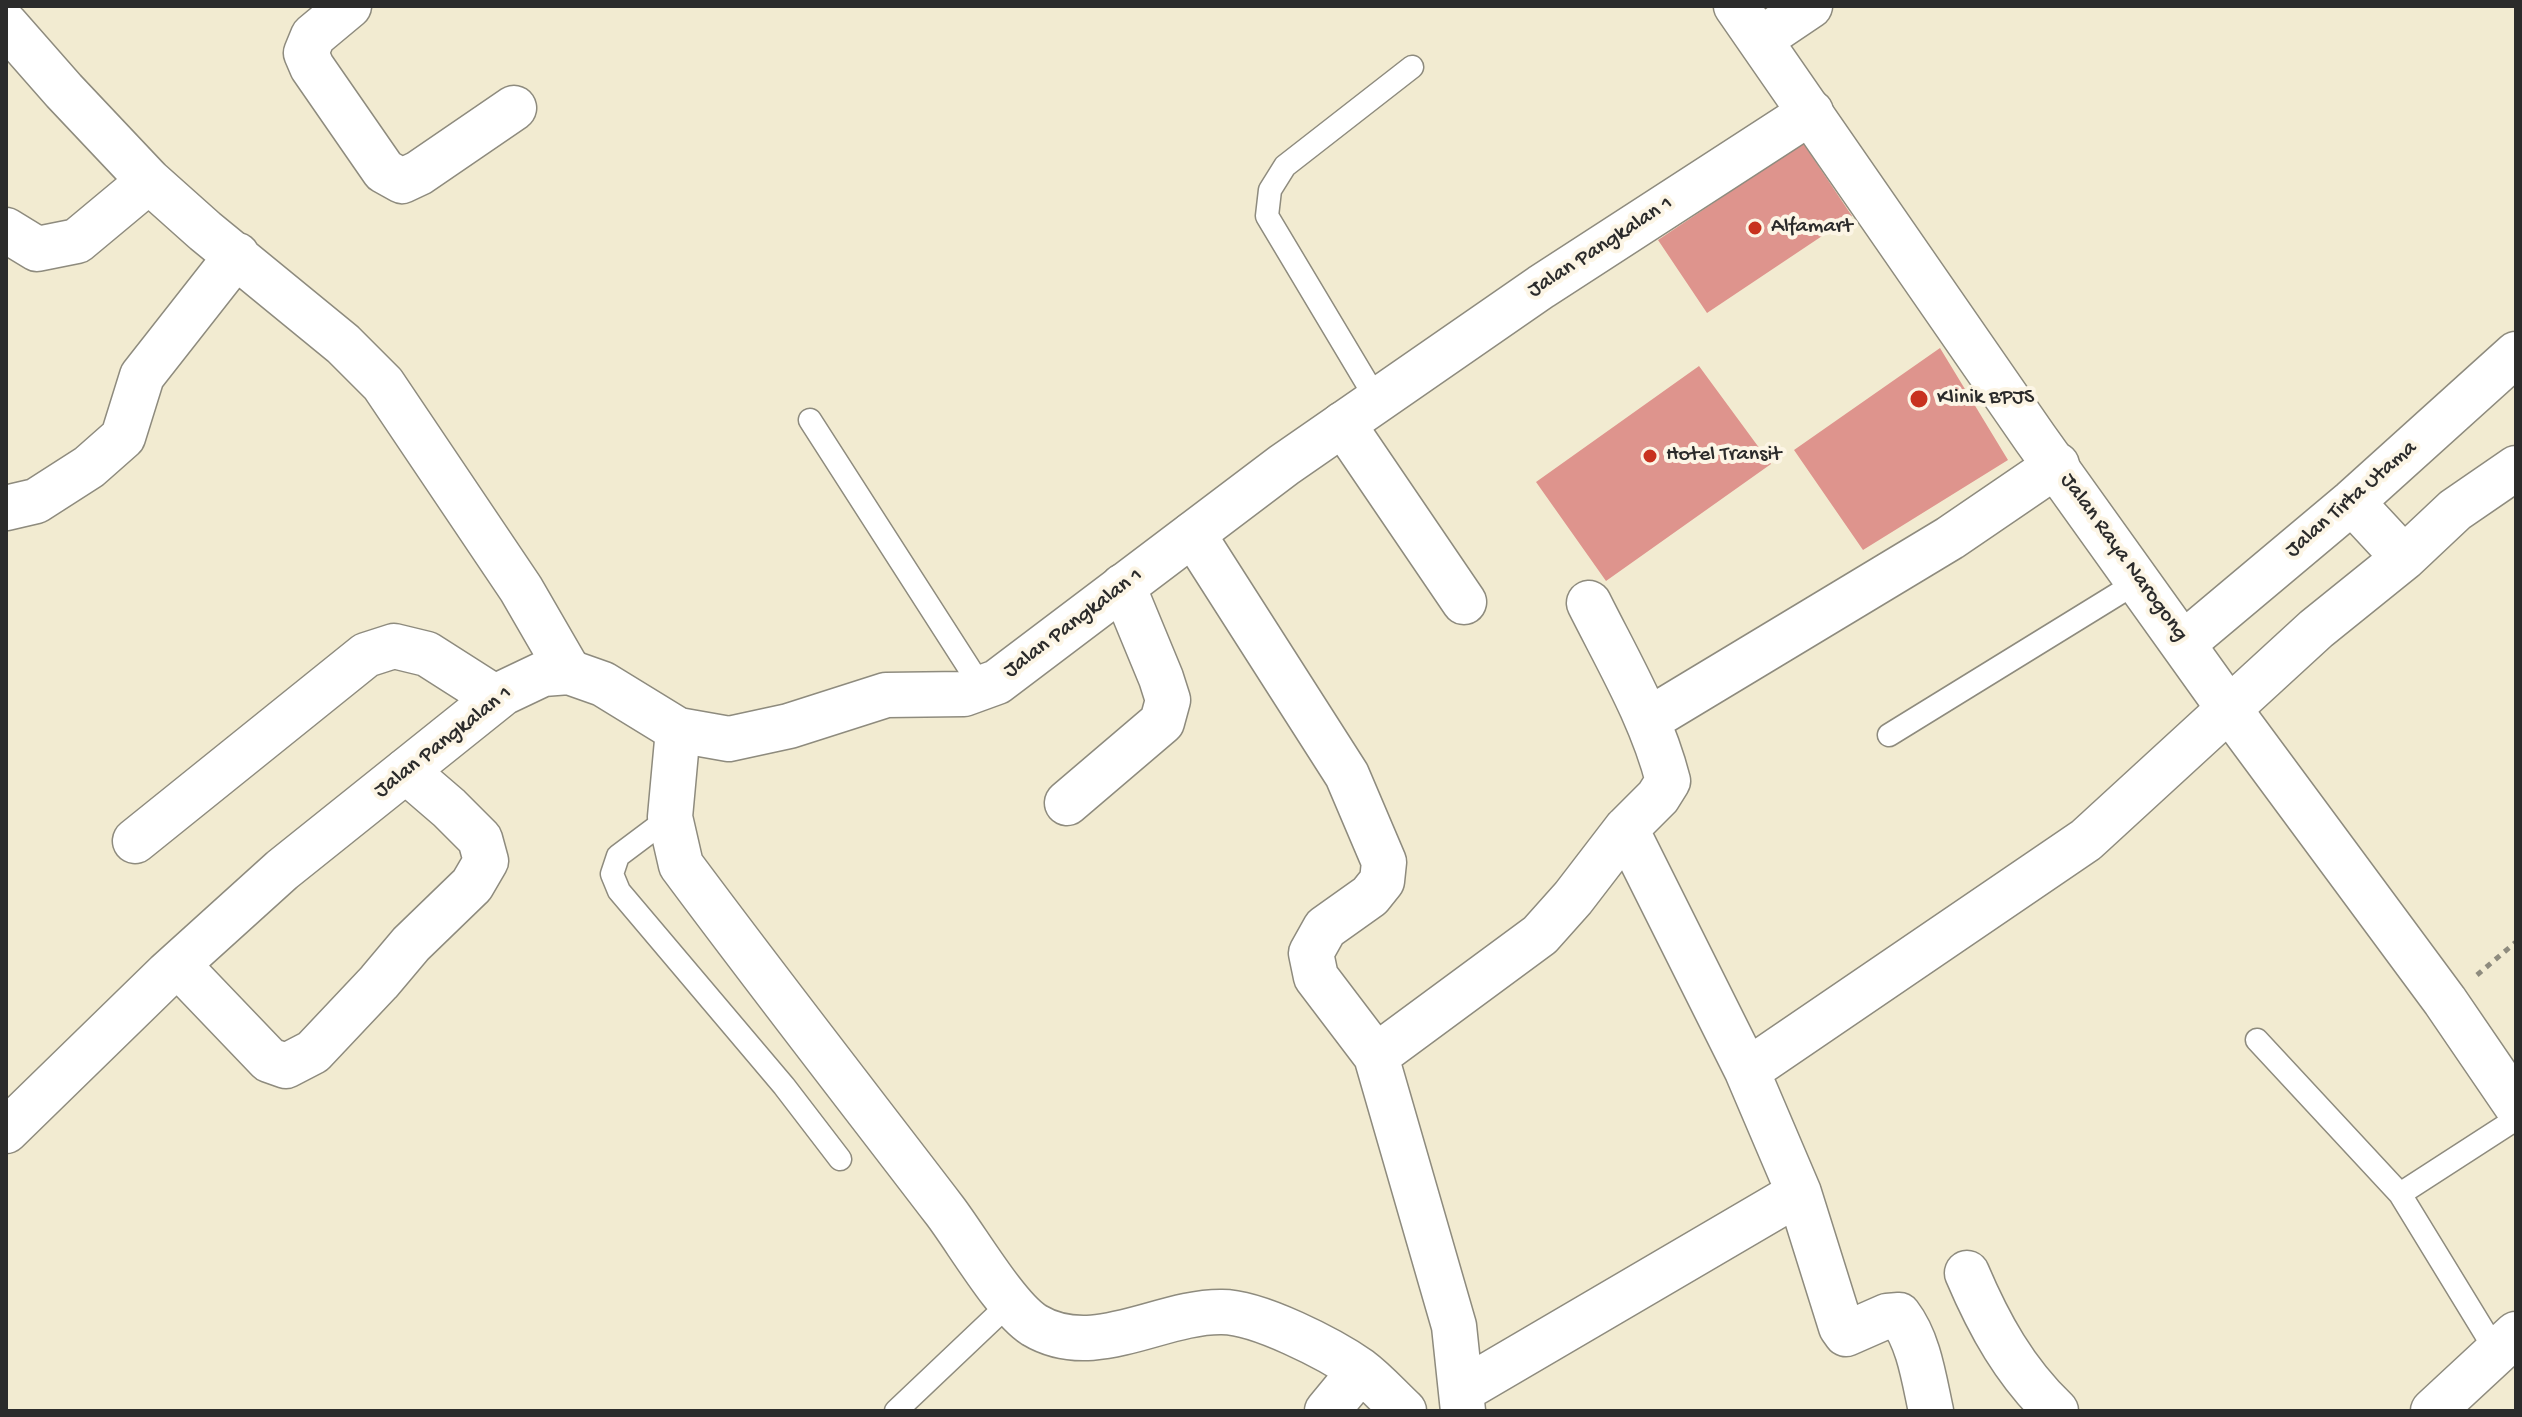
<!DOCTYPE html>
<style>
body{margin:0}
#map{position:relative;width:2522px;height:1417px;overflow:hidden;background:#f2ebd1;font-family:"Gochi Hand",sans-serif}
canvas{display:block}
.frame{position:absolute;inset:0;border:8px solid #2b2b2b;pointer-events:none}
</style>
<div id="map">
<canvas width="2522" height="1417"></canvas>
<div class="frame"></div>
</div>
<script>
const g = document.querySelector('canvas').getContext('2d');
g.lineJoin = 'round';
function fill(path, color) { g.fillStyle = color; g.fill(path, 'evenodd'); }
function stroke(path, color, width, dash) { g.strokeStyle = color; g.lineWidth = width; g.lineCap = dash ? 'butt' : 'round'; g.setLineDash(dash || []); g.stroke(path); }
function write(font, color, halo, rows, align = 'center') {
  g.font = font + ' "Gochi Hand",sans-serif'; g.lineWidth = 8; g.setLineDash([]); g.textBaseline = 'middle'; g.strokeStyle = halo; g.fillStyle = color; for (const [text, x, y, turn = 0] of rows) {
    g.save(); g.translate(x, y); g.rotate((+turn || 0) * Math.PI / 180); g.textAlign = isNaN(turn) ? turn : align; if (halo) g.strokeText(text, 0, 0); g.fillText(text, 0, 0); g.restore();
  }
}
fill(new Path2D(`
 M1803,143L1852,216L1707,313L1658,240Z
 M1940,348L2008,460L1863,550L1794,450Z
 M1699,366L1771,464L1606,581L1536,482Z`), '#de948d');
const service = new Path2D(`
 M1377,400L1267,216L1270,190L1285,166L1412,67
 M810,420L982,688
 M1889,735L2139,581
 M670,817L618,856L612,874L619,891L784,1086L840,1159
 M2257,1040L2400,1194L2496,1351
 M2400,1194L2516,1119
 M896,1411L1011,1302`);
const minor = new Path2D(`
 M349,6L313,36L306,53L312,67L384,171L402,181L419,173L514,108
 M6,25L64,91L149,181L205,231L343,344L383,384L521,589L569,672
 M1761,39L1810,6
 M6,230L37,249L77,241L149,181
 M1343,424L1464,602
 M2352,502L2404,558
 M6,508L36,501L89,467L123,437L142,376L237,255
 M1193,534L1347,775L1384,862L1382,881L1370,896L1325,928L1311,953L1316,977L1376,1056L1454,1326L1463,1411
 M2184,643L2352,502L2516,354
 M1648,720L1950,538L2057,465
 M678,730L670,817L681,865C768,982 857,1096 945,1211C967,1240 1006,1307 1034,1325C1094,1361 1160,1311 1222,1312C1258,1312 1330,1349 1360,1370C1376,1382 1390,1398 1404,1411
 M1067,803L1162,722L1168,700L1161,678L1123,586
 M1626,829L1747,1071L1799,1193L1841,1327L1846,1334L1887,1316L1899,1315C1919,1341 1924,1379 1931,1411
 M135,841L366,655L394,646L427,654L496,698
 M178,965L269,1060L286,1066L313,1052L379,982L411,944L472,885L486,861L480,839L449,808L406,771
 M1376,1056L1540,935L1573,898L1626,829L1658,797L1668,781C1652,718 1618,661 1589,603
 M1747,1071L2086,840L2316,629L2404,558L2455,510L2516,468
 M1967,1273C1989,1325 2015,1372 2056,1411
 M1461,1391L1799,1193
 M1327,1411L1360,1371
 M2433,1411L2516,1334`);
const secondary = new Path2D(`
 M6,1131L167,974L282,870L503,693L543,674L569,672L603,684L678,730L729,739L789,726L886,695L964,694L997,682L1284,465L1541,287L1811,112`);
const primary = new Path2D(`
 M1736,6L2035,438L2229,709L2445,1001L2516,1105`);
stroke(service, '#8e8b7e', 25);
stroke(minor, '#8e8b7e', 47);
stroke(secondary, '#8e8b7e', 47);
stroke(primary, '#8e8b7e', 47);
stroke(new Path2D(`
 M2477,975L2516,942`), '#8e8b7e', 5, [6, 6]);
stroke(service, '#fff', 22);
stroke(minor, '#fff', 44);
stroke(secondary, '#fff', 44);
stroke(primary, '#fff', 44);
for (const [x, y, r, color] of [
 [1755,228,8,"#c8321e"],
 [1919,399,10,"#c8321e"],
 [1650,456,8,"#c8321e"]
]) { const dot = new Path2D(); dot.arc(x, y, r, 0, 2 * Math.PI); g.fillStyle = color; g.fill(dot); stroke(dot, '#fcf5e5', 3); }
write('22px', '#2b2b2b', '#fcf5e5', [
 ["Alfamart",1771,228],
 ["Klinik BPJS",1937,399],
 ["Hotel Transit",1666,456]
], 'left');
write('22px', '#2b2b2b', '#fcf5e5', [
 ["Jalan Pangkalan 1",1601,248,-33],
 ["Jalan Tirta Utama",2352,500,-41],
 ["Jalan Raya Narogong",2123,558,54],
 ["Jalan Pangkalan 1",1074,624,-37],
 ["Jalan Pangkalan 1",444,743,-38]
]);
</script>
